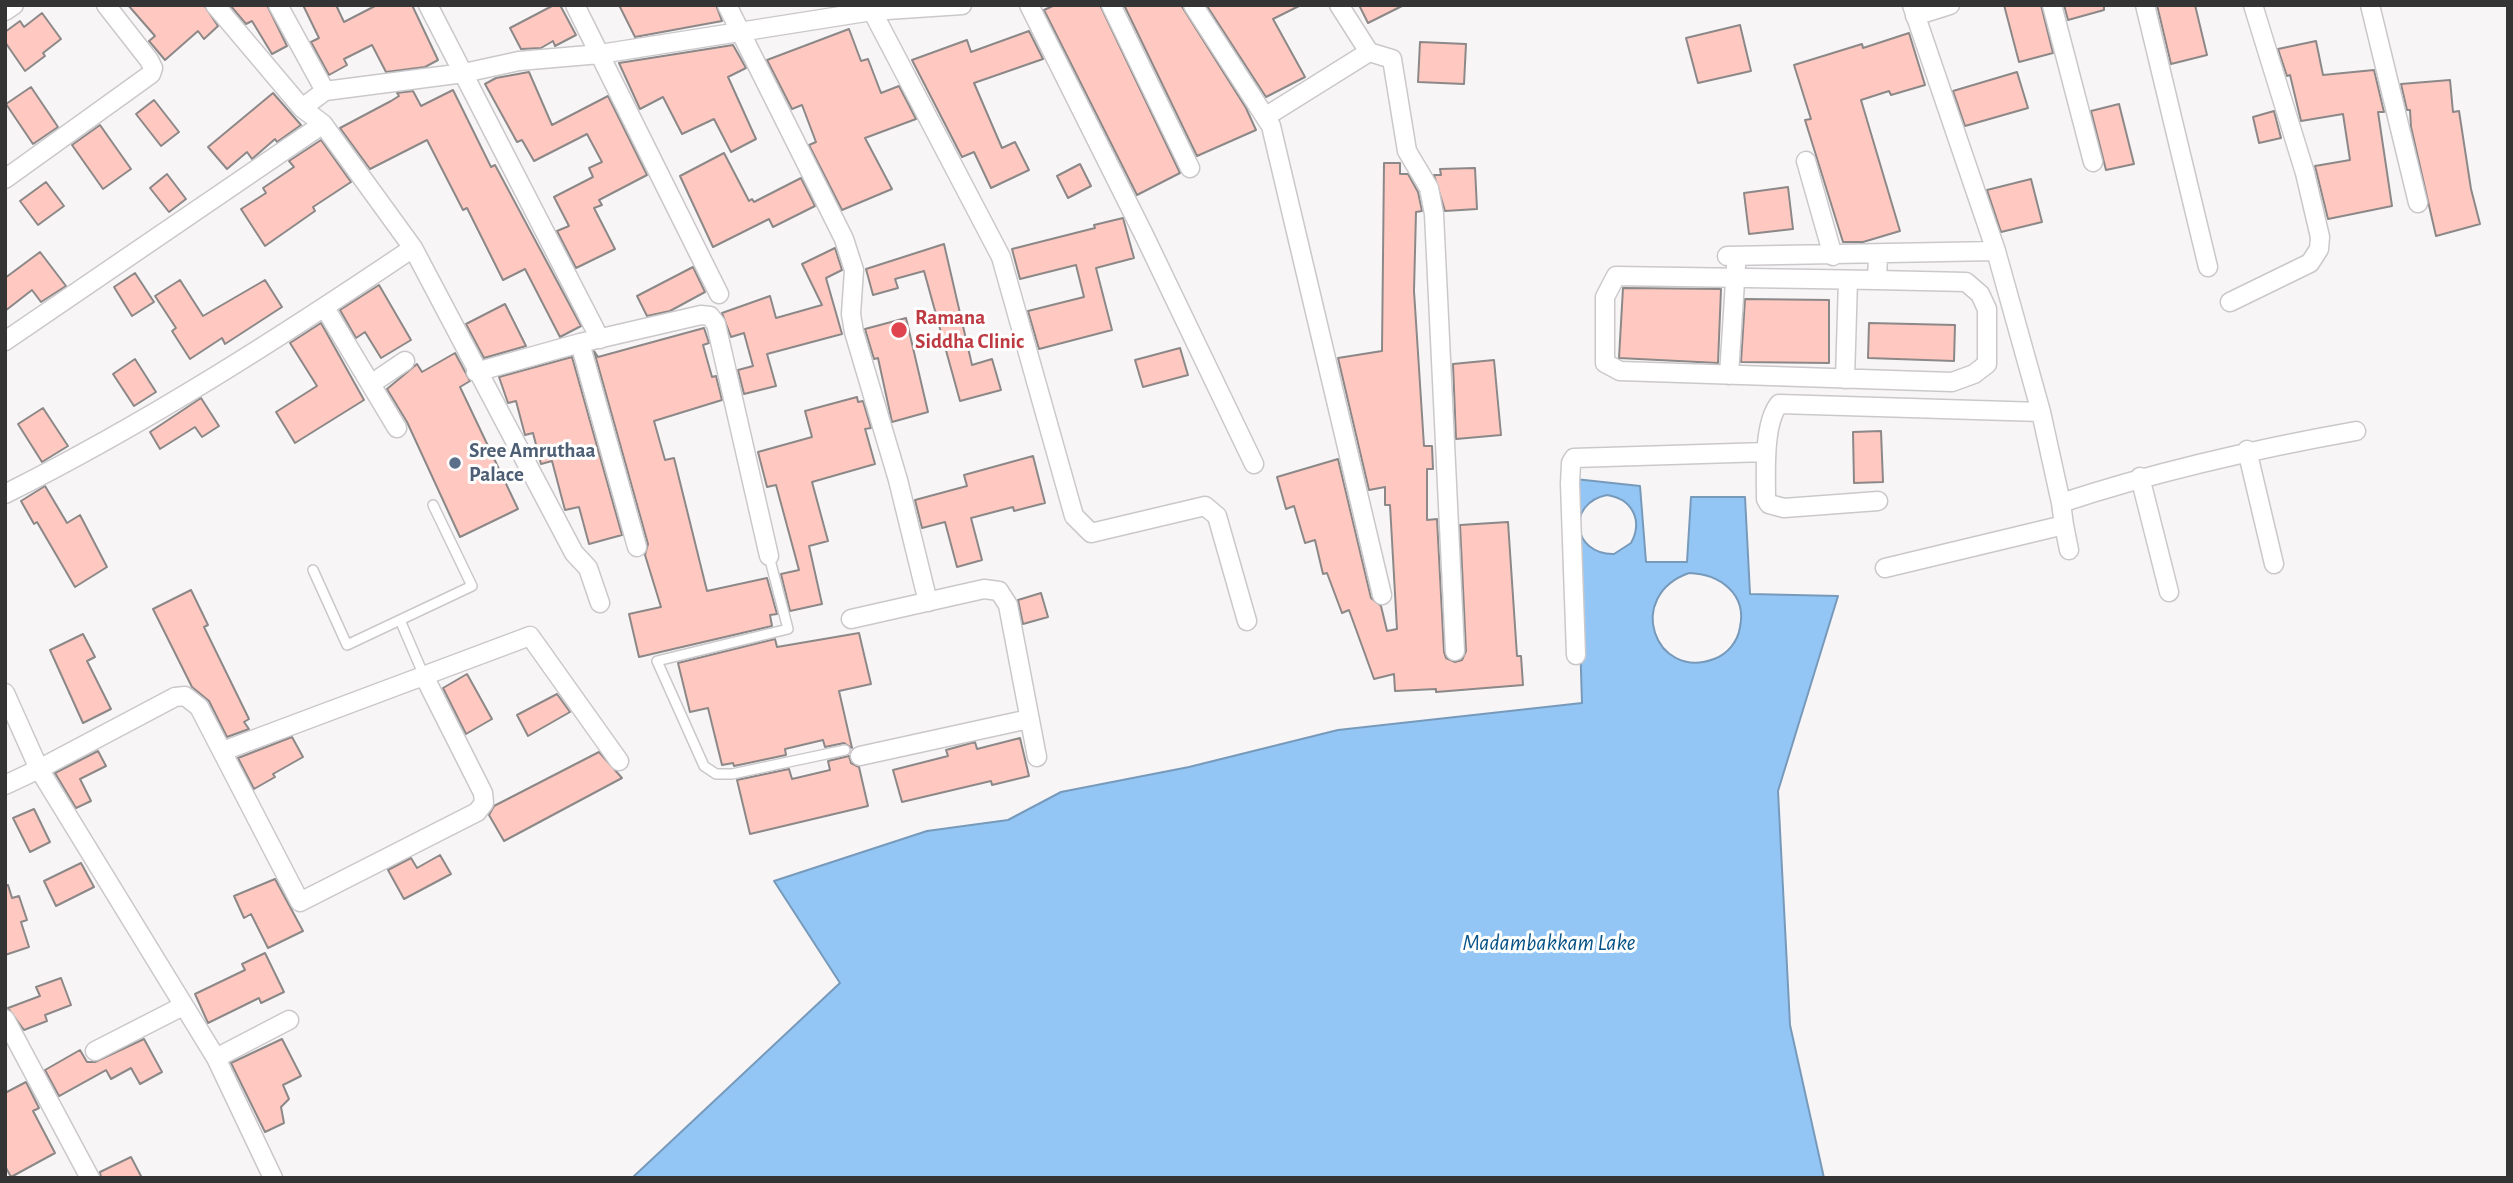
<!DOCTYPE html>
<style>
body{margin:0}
#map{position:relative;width:2513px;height:1183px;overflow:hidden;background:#f8f5f7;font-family:"Alegreya Sans",sans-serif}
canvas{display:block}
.frame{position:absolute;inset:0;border:7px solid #353435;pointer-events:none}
</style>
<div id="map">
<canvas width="2513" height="1183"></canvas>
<div class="frame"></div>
</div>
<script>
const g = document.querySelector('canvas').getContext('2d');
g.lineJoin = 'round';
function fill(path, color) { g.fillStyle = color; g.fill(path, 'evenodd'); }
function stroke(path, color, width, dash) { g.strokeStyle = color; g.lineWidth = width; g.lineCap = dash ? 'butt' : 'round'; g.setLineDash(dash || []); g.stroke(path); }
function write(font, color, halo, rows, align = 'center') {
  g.font = font + ' "Alegreya Sans",sans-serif'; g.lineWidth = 6; g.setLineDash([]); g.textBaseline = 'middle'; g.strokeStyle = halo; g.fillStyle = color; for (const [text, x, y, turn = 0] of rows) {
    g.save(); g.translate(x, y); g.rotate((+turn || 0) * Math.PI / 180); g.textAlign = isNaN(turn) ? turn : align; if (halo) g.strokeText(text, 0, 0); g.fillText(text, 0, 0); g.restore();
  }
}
const water = new Path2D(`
 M1575,479L1640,486L1646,562H1687L1691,497H1745L1750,594L1838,596L1778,791L1790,1025L1824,1178H632L840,983L774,881L927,831L1008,820L1061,792L1189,767L1338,730L1582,703ZM1607,495C1633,499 1643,521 1631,543L1614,554C1572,555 1566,503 1607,495ZM1689,573C1720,574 1747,594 1740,627C1738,641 1728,654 1714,659C1655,681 1624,596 1689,573Z`);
fill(water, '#93c6f4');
stroke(water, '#779abb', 2);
const building = new Path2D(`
 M128,5H204L218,26L204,39L198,31L165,60L149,41L155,36Z
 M230,5H267L287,46L272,54L252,21L246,24Z
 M303,5H336L344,22L377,5H412L438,60L425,67L386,72L372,45L344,59L347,65L329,75L311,42L319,38Z
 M554,5H560L576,35L555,46L553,41L541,48L521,49L510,28Z
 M619,5H716L722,21L635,37Z
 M1055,5H1100L1180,173L1137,195L1044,10Z
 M1124,5H1181L1246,108L1256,130L1197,156Z
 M1301,5L1273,19L1305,77L1266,97L1207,6Z
 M1359,5H1404L1368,23Z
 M2004,5H2041L2053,53L2019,62Z
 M2064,5H2104V10L2068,20Z
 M2157,5H2195L2207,55L2171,64Z
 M42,13L61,39L43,53L45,56L25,71L5,42V32L20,21L24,27Z
 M1740,25L1751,71L1698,83L1686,38Z
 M849,29L861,61L868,59L881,93L899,86L916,119L865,138L892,189L842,210L809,145L816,142L802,105L792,109L767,60Z
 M1029,31L1043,59L974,83L1002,148L1015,142L1029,170L991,188L974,152L962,157L912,60L967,40L971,52Z
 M1909,33L1925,85L1891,95L1889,91L1861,100L1900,231L1863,242H1843L1805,120L1811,119L1794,65L1862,44L1863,48Z
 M2316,41L2323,75L2374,70L2384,112H2378L2392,206L2328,219L2315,166L2350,160L2343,114L2301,121L2290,75L2287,76L2278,49Z
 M1420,42L1466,44L1464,84L1418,82Z
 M733,45L746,68L728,77L756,139L731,152L714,119L682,134L663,97L640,109L619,63Z
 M529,72L552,125L608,96L647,175L599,200L602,205L594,208L615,249L576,268L557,231L569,226L554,197L593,177L589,168L602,162L587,134L534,161L522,140L517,142L485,84L496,78Z
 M2017,72L2028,108L1965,126L1953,91Z
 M2450,80L2453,112L2459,111L2471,189L2480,224L2436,236L2411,127L2410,110H2407L2401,84Z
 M31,87L58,127L33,144L6,104Z
 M453,90L491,167L495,165L581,326L560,337L525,269L503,280L467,208L463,210L427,140L370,169L340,128L391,101L399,96L397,93L413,91L421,106Z
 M273,93L301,125L277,142L275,139L252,159L247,152L227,169L208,147Z
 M154,100L179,132L161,146L136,114Z
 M2119,104L2134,164L2106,170L2091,111Z
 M2274,111L2281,138L2259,143L2253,117Z
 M100,125L131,169L103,189L72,145Z
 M321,140L351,182L313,207L315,211L265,246L241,209L266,193L263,188L294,167L289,161Z
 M724,153L749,201L752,199L754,202L801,178L815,206L773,227L769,219L713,247L680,176Z
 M1384,163H1400V174H1408L1418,192L1422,211L1416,212L1414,291L1424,446H1432L1433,469H1427V520L1437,519L1444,652L1446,658L1455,662L1462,660L1466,651L1460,525L1508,522L1517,656H1521L1523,685L1436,692V689L1395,691L1394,674L1374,679L1349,610L1342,613L1327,573L1323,574L1315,540L1305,543L1294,506L1286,509L1277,477L1338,459L1371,598L1381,606L1387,631L1397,629L1390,505H1385V487L1369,490L1338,358L1382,351Z
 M1080,164L1091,186L1068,198L1057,176Z
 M1475,168L1477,209L1445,211L1434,175H1441L1440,169Z
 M167,174L186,199L169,212L150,188Z
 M2031,179L2042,222L2001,232L1987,190Z
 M46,182L64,206L38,225L20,201Z
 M1788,187L1793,229L1749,234L1744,193Z
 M1123,218L1134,258L1096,268L1112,330L1039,349L1028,311L1084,297L1076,265L1020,279L1012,249L1095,228L1094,225Z
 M944,244L972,365L992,359L1001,390L960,401L924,271L895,279L898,288L873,295L866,269Z
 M835,248L842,270L826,278L842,334L767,354L776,386L744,394L738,370L753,366L744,333L731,337L722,313L770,296L776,318L822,305L802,264Z
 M40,252L66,286L41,302L32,290L5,311V278Z
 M693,267L705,292L670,311L647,316L637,296Z
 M135,273L154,302L132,316L114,287Z
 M180,280L203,316L265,280L282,307L225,344L222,338L190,359L172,331L176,328L155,296Z
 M379,285L411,340L381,358L365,332L356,338L340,310Z
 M1623,288L1721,289L1718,363L1619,358Z
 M1745,299L1829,300V363L1741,362Z
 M505,304L526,346L484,358L466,324Z
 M906,318L928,412L892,422L878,358L874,359L865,329Z
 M321,323L364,400L295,443L276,412L317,386L290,343Z
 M1869,323L1955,325L1954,361L1868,358Z
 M704,328L709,343L703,345L712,377L716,376L722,400L654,421L665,460L674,458L707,591L767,578L777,614L770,615L772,626L639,657L629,614L661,607L645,555L648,544L594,351L598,357Z
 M1180,348L1188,375L1143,387L1135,360Z
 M455,353L470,381L460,387L518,509L460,537L407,422L387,389L417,364L422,372Z
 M572,357L622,535L589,544L579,507L565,510L552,461L541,464L533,433L525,435L516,401L508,403L499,377Z
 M135,359L156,392L134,406L113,374Z
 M1494,360L1501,435L1456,439L1453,364Z
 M857,397L858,402L863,401L871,428L865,429L866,432L875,464L812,482L828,541L809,546L822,604L790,611L781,574L799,570L776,485L767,487L758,452L812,437L805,411Z
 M201,398L219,426L202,437L195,427L160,449L150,432Z
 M43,408L68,446L42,462L18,424Z
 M1881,431L1883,482L1854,483L1853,432Z
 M1033,456L1045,503L1014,511L1013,507L971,518L982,560L957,567L945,522L922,528L915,500L967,486L964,475Z
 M45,486L67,523L80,515L107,567L75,587L37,522L34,524L21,501Z
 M191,590L208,625L204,627L249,719L244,722L249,729L227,737L209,701L192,687L153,609Z
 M1041,593L1048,617L1023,624L1018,600Z
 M859,633L871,684L839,691L852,748L844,743L825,747L823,740L785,749L786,755L734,766L733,763L722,765L708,708L690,712L678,663L775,639L777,647Z
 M83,634L95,657L87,661L111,709L83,723L50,650Z
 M467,674L492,719L466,734L443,688Z
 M557,694L570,712L528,736L517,715Z
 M292,737L303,757L273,774L275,777L254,789L238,758Z
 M1020,738L1029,776L992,785L991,781L902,802L893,770L948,756L946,750L975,742L977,749Z
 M98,751L106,766L80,779L91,801L76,808L55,773Z
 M599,752L622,778L504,841L489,815L494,806Z
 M849,756L851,763L859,767L868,806L750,834L737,780L789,769L792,779L830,770L828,761Z
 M34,809L50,842L30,852L13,818Z
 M440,855L451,874L404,899L388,870L411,858L417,868Z
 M81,863L94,887L56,906L44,881Z
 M275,879L303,931L268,948L251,914L244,918L234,896Z
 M8,885L12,898L19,896L27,920L21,922L29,947L5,955V886Z
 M265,953L284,992L261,1003L259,998L208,1023L195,994L245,970L242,964Z
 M61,978L71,1005L45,1015L47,1021L24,1030L8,1008L40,996L36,987Z
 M144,1039L162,1072L140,1084L131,1068L111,1079L106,1070L59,1096L45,1070L80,1050L87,1062H95Z
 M282,1039L301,1076L283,1085L289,1099L281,1107L284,1123L265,1132L231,1063Z
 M26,1082L39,1108L33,1111L55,1153L11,1177L5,1166V1093Z
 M131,1157L142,1178H101L100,1172Z`);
fill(building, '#ffc9c1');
stroke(building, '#8c8888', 2);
const lane = new Path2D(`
 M769,556L788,629L657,661L704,766L716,774H732L845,750
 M313,570L347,645L400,620
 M424,676L400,620L472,586L433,505`);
const street = new Path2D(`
 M215,5L302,108L323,124L413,248L574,553L588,568L600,603
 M278,5L325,91
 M428,5L600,339
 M575,5L719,294
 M727,5L844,239L854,270L851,314L854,332L898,480L928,602
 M869,5L1001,257L1074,516L1091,533L1205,506L1217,516L1247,621
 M1029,5L1144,235L1254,464
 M1111,5L1190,168
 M1193,5L1271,126L1382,595
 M1339,5L1369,52L1392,59L1407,151L1429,188L1434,214L1455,651
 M2052,5L2093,162
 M2145,5L2208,267
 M2370,5L2418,203
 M5,11L14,5
 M1915,16L1950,5
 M302,108L325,91L464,73L519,61L600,54L872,11L962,5
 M1265,117L1369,52
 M1806,161L1833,256
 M5,179L151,74L153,68L149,60L106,5
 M1727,256L1996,251
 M1877,280L1616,276L1605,297V363L1620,371L1952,382L1974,374L1987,364V309L1980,294L1966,282L1877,280L1878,255
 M2230,302L2310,263L2319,249L2320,237L2305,173L2253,5
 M325,308L397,428
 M5,341L323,124
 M580,343L637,547
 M476,372L580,343L701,315L710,316L716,324L769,556
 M1729,375L1736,266
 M1845,379L1848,280
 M371,384L405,361
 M2041,412L2061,503C2158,471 2255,449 2356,431
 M2247,450L2274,564
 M2140,477L2169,592
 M5,494C147,423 281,337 413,248
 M1878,501L1784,508L1769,504L1766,499C1766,473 1763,424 1779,404L2041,412L1996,251L1912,5
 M2064,525L2069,550
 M1885,568L2064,525L2061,503
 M851,619L984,589L999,591L1008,605L1037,757
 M1576,655L1570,484L1571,463L1574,458L1766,452
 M5,693L39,769L5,785
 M223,751L530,636L619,761
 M860,756L1029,719
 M5,1019L90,1178
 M95,1051L183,1006
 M216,1058L289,1020
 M273,1178L216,1058L39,769L175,697L185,696L199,707L300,902L477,812L484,803L483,793L424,676`);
stroke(lane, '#cbc8cb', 12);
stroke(street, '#cbc8cb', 21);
stroke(lane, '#fff', 9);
stroke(street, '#fff', 18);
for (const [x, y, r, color] of [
 [899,330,9,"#e0444e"],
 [455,463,7,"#5c6f8a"]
]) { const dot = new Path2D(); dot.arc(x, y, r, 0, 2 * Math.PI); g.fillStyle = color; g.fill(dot); stroke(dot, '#fff', 2.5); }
write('bold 21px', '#be3a42', '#fff', [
 ["Ramana",915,318],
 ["Siddha Clinic",915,342]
], 'left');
write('bold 21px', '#4e5e75', '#fff', [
 ["Sree Amruthaa",469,451],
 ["Palace",469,475]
], 'left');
write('italic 23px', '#065286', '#fff', [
 ["Madambakkam Lake",1549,943]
]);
</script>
